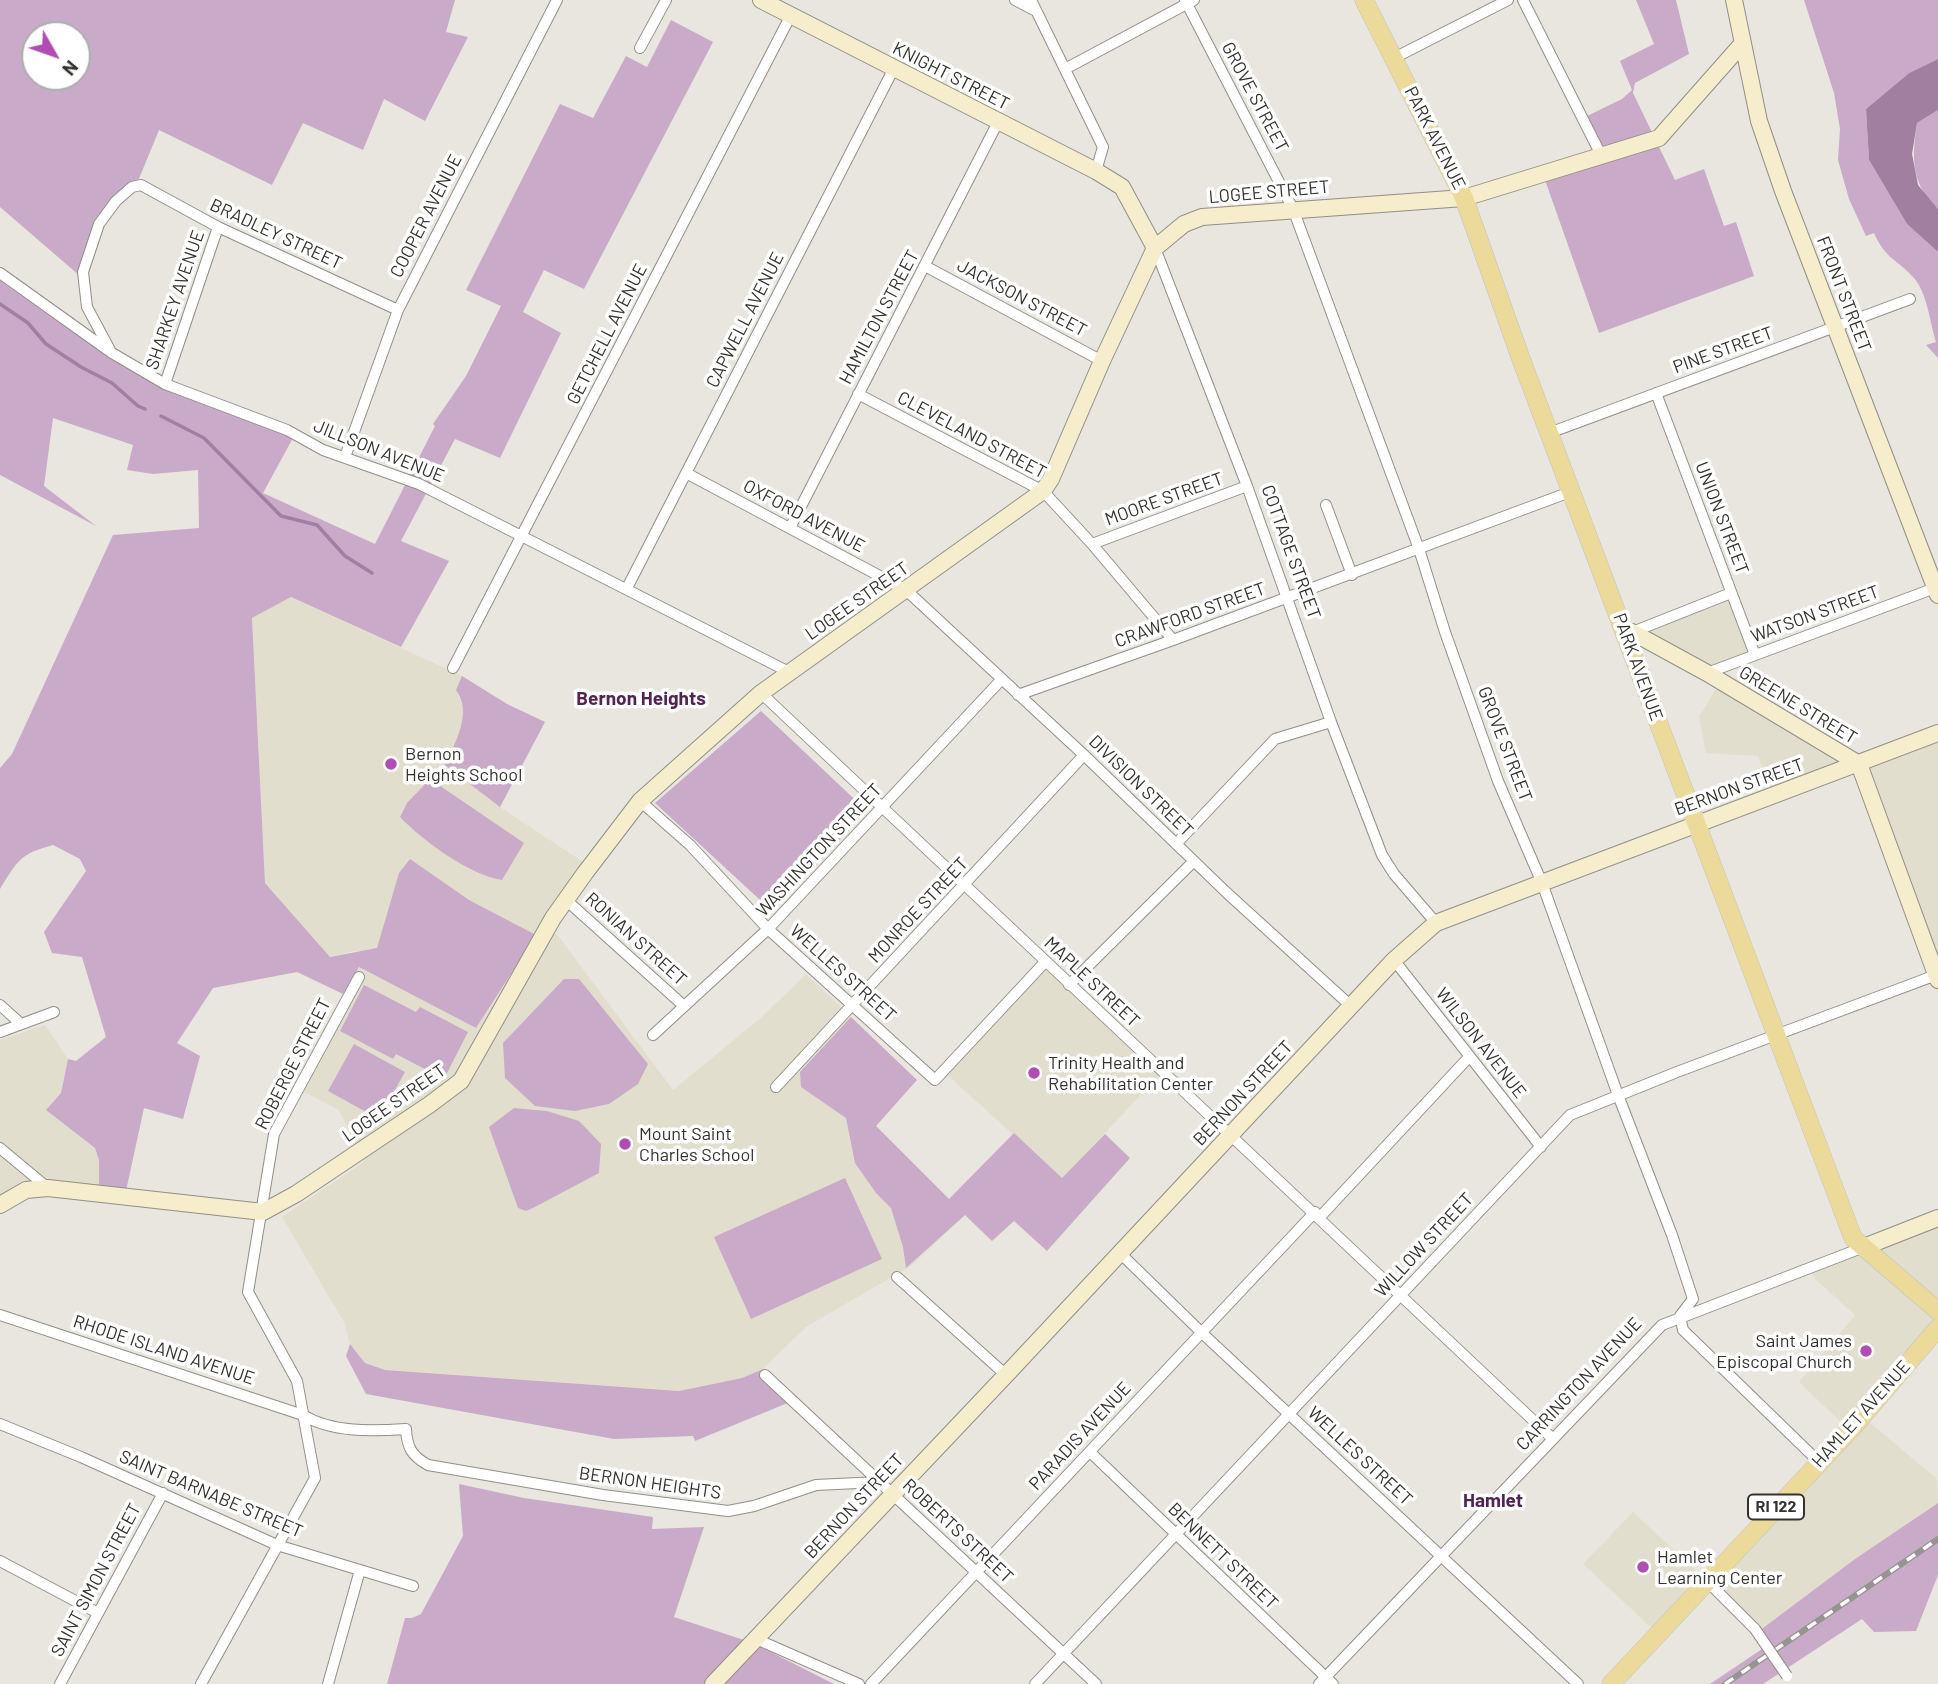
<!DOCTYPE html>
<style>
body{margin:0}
#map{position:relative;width:1938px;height:1684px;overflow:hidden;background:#e8e6de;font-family:Barlow,sans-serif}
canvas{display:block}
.north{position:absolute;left:21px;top:21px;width:70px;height:70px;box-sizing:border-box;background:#fff;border:2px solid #adadac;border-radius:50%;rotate:130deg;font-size:19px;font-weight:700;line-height:28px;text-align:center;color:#33322f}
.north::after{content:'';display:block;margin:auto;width:24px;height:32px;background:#b04db3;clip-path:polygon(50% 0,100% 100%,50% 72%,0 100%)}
</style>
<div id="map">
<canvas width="1938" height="1684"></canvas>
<div class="north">N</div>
</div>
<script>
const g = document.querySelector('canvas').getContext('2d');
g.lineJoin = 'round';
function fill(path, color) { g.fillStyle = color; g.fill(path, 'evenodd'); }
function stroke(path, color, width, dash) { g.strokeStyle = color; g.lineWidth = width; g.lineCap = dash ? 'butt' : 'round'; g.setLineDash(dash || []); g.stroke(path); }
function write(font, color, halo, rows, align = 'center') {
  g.font = font + ' Barlow,sans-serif'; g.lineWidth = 7; g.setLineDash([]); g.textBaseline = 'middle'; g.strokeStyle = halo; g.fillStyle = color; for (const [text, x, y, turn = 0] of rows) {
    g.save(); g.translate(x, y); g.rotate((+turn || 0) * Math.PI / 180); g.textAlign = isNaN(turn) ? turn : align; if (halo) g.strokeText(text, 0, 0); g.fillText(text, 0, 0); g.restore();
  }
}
fill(new Path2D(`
 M1733,591L1757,656L1708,677L1632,635Z
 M290,597L462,676L507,704L545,722L500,807L586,864L543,925L559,937L673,1090L762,1017L806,974L917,1080L876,1126L965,1215L911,1266L806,1327L763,1369L742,1378L679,1391L385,1370L365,1363L350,1344L344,1322L282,1217L364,1162L339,1110L296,1088L359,967L476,1028L536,935L451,952L354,951L330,957L265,883L252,618Z
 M1717,687L1843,765L1772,792L1758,756L1706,753L1699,717Z
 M1938,729V984L1858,760Z
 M1045,965L1161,1073L1062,1179L944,1072Z
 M45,1025L68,1059L61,1094L46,1110L95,1148L99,1160V1187L32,1184L0,1202V1040Z
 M1938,1213V1322L1860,1414L1937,1479L1938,1503L1855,1559L1755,1634L1701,1583L1656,1632L1583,1564L1633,1512L1704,1578L1847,1428L1799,1382L1855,1315L1815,1279L1808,1265Z`), '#e2dece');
fill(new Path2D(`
 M0,0H455L446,32L468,37L425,121L384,99L363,150L303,123L272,185L159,130L136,186L105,215L89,259L87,282L0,207ZM35,35H77V77H35Z
 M1636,0H1676L1689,54L1635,83L1633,93L1675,180L1704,169L1724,226L1736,222L1754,276L1599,333L1545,180L1600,161L1579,120L1622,99L1632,90L1620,61L1654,44Z
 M1804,0H1938V59L1909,73L1866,109L1869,160L1907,224L1938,252V358L1926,345L1936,342C1930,322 1927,293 1914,278C1897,259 1886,260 1874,233L1866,236L1849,199L1838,160L1840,129L1834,93Z
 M671,20L713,42L584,289L544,270L523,312L561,333L500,458L455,439L401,541L449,561L401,647L291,597L252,618L265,883L330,957L377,948L399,873L410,859L469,900L536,935L476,1028L359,967L343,994L297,972L213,988L177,1043L200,1056L183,1119L144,1108L126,1191L99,1187V1160L95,1148L46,1110L61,1093L68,1059L76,1061L106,1037L82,957L52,953L44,932L86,871L80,859L53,845C20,854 18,860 0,889V768L12,754L113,535L199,528L198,470L153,474L127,470L133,445L53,418L44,486L96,526L0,475V275L133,370L294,436L263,493L375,544L435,426L433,424L466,376L501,306L466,290L560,104L593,118L626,56L647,67Z
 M1938,110V209C1910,183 1912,157 1917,123Z
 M462,676L507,704L545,722L500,807L445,765C455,743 473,712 456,690Z
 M761,711L867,811L772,911L655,803Z
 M430,779L524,843L502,880C469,875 422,840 400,817L407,803Z
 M564,979H579L648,1064L638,1084L609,1104L575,1111L535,1106L505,1078L503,1043Z
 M364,985L416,1012L420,1007L468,1032L444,1079L396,1054L393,1059L340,1031Z
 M851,1017L917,1080L876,1126L949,1199L1014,1133L1062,1178L1105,1134L1130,1158L1047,1251L1014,1221L992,1241L965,1215L906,1268L903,1247L891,1208L876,1193L855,1163L846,1118L801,1087L800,1072Z
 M354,1044L405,1072L379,1119L328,1091Z
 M514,1108L547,1111L579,1121L601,1144L599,1173L533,1208L526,1211L518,1208L489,1127Z
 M845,1178L882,1259L751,1319L714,1237Z
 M350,1344L365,1363L385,1370L679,1391L742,1378L763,1369L795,1400L695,1441L693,1436L614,1439L366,1394L346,1356Z
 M459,1484L524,1498L653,1517L652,1529L704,1527L674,1617L753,1643L834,1684H387L405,1618H412L421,1614L463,1536Z
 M1938,1503V1575L1916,1631L1874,1632L1862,1619L1763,1684H1710L1765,1647L1755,1634L1855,1559Z`), '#c9abc9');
fill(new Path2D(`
 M1938,59V110L1917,123L1912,154L1918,185L1938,209V252L1907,224L1869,160L1866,109L1909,73Z`), '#a17fa1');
stroke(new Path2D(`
 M0,304L28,323L46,344L81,367L112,383L138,406L145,409
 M161,416L204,438L281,516L317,525L345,556L372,573`), '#a17fa1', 3.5);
const street = new Path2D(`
 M1015,0L1036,11
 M1031,0L1103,147L1096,171
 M1185,0L1293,209L1419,549L1445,632L1498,781L1542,883L1618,1095L1672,1235L1693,1299L1680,1316L1683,1330L1819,1462
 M1523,0L1601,155
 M640,48L666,0
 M1394,58L1508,0
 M1065,69L1194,0
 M1155,248L1247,486L1331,722L1382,855L1394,874L1436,923
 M925,266L1102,361
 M0,273L112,353L165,384L287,430L323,450L419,484L789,672
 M110,350L87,307L83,272L99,224L116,201L132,187L141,185L218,227L398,310
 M165,384L218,227
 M1656,393L1755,655
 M858,394L1043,491L1092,544L1173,640
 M1549,433L1910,299
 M345,457L398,310L557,0
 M686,473L906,590L1084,755L1227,893L1351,1006
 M1326,505L1352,575
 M790,528L998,122
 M1092,544L1247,486
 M627,588L894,68
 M1630,633L1731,593
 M453,668L791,15
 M1707,673L1935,588
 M761,693L1553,1439
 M1018,695L1173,640L1570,492
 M640,801L690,845L768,929L935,1080L1045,962
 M1176,844L1275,739L1331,722
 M565,899L684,1006
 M1394,960L1541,1147
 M1069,985L1194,861
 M0,1005L21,1024
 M0,1032L54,1012
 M653,1035L768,929L1001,680
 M776,1087L1084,755
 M0,1148L48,1188
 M1320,1217L1469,1057
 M1119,1252L1201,1332L1578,1684
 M897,1277L1006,1375
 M0,1315L303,1415C332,1433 373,1431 406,1429C407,1448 412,1456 428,1465L603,1495L728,1511L754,1506L816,1485L879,1482
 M765,1375L1096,1684
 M0,1424L81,1457L277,1545L413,1586
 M1090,1452L1333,1684
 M0,1561L98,1613
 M1707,1581L1755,1629
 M756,1639L859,1684
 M60,1684L163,1493
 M201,1684L315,1478L297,1381L248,1292L274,1134L359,977
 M328,1684L360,1570
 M871,1684L1315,1212
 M1035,1684L1570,1115L1677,1072L1936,975
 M1319,1684L1662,1325L1864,1247`);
const secondary = new Path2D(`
 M761,0L1096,171L1122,187L1155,248
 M1734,0L1759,121L1783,191L1938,595
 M1632,632L1707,673L1859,764L1938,980
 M0,1205L26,1190L48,1188L263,1212L296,1194L429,1105L461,1081L553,918L585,873L640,801L761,693L1043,491L1051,479L1102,361L1155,248L1184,224L1202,217L1464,198L1659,138L1742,44
 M1864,1247L1938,1218
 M713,1684L1006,1375L1394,960L1436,923L1938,733`);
const primary = new Path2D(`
 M1364,0L1464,198L1521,359L1853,1238L1938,1311
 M1611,1684L1853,1427L1938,1328`);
stroke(street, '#918f88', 12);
stroke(secondary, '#918f88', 18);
stroke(primary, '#c2c2c1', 19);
stroke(street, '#fff', 10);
stroke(secondary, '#f6edcc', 16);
stroke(primary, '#ecda9a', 18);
const rail = new Path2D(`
 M1725,1684L1938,1539`);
stroke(rail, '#95948e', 6);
stroke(rail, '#fff', 3.5, [10]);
const streetBridge = new Path2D(`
 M1755,1629L1787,1676`);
stroke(streetBridge, '#918f88', 12, []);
stroke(streetBridge, '#fff', 10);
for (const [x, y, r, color] of [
 [391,764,7,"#b04db3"],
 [1034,1073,7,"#b04db3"],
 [625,1144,7,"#b04db3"],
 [1866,1351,7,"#b04db3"],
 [1643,1567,7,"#b04db3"]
]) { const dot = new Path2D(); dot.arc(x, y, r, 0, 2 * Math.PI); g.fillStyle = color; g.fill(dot); stroke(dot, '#fff', 2.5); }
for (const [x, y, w] of [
 [1776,1507,56]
]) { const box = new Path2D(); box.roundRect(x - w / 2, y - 12.5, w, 25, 5); g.fillStyle = '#fff'; g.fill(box); stroke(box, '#33322f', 2); }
write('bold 16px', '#33322f', null, [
 ["RI 122",1776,1507]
]);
write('18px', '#33322f', '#fff', [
 ["KNIGHT STREET",951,76,27],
 ["GROVE STREET",1255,97,62],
 ["PARK AVENUE",1435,138,63],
 ["LOGEE STREET",1269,192,-5],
 ["COOPER AVENUE",426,216,-63],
 ["BRADLEY STREET",276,234,25],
 ["FRONT STREET",1844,294,69],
 ["JACKSON STREET",1022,298,28],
 ["SHARKEY AVENUE",175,300,-71],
 ["HAMILTON STREET",879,317,-62],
 ["CAPWELL AVENUE",745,320,-63],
 ["GETCHELL AVENUE",607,334,-63],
 ["PINE STREET",1723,350,-20],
 ["CLEVELAND STREET",972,435,28],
 ["JILLSON AVENUE",379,451,22],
 ["MOORE STREET",1164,499,-20],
 ["OXFORD AVENUE",804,516,28],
 ["UNION STREET",1722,518,69],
 ["COTTAGE STREET",1291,552,70],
 ["LOGEE STREET",857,601,-35],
 ["WATSON STREET",1815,614,-20],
 ["CRAWFORD STREET",1190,615,-20],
 ["PARK AVENUE",1638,667,70],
 ["GREENE STREET",1798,705,31],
 ["GROVE STREET",1505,744,69],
 ["DIVISION STREET",1141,786,44],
 ["BERNON STREET",1739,787,-20],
 ["WASHINGTON STREET",819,850,-47],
 ["MONROE STREET",918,910,-47],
 ["RONIAN STREET",636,939,42],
 ["WELLES STREET",843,973,42],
 ["MAPLE STREET",1092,982,43],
 ["WILSON AVENUE",1481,1043,52],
 ["ROBERGE STREET",293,1064,-63],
 ["BERNON STREET",1243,1093,-47],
 ["LOGEE STREET",394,1103,-35],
 ["WILLOW STREET",1424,1245,-47],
 ["RHODE ISLAND AVENUE",164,1350,18],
 ["CARRINGTON AVENUE",1579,1384,-47],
 ["HAMLET AVENUE",1861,1414,-48],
 ["PARADIS AVENUE",1080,1436,-47],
 ["WELLES STREET",1360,1456,43],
 ["BERNON HEIGHTS",650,1483,8],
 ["SAINT BARNABE STREET",211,1494,23],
 ["BERNON STREET",854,1506,-47],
 ["ROBERTS STREET",958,1531,43],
 ["BENNETT STREET",1223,1556,44],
 ["SAINT SIMON STREET",96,1580,-62]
]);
write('18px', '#33322f', '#fff', [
 ["Bernon",405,754],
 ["Heights School",405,775],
 ["Trinity Health and",1048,1063],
 ["Rehabilitation Center",1048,1084],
 ["Mount Saint",639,1134],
 ["Charles School",639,1155],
 ["Saint James",1852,1341,"right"],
 ["Episcopal Church",1852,1362,"right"],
 ["Hamlet",1657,1557],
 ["Learning Center",1657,1578]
], 'left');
write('bold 19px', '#532354', '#fff', [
 ["Bernon Heights",641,699],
 ["Hamlet",1493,1501]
]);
</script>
